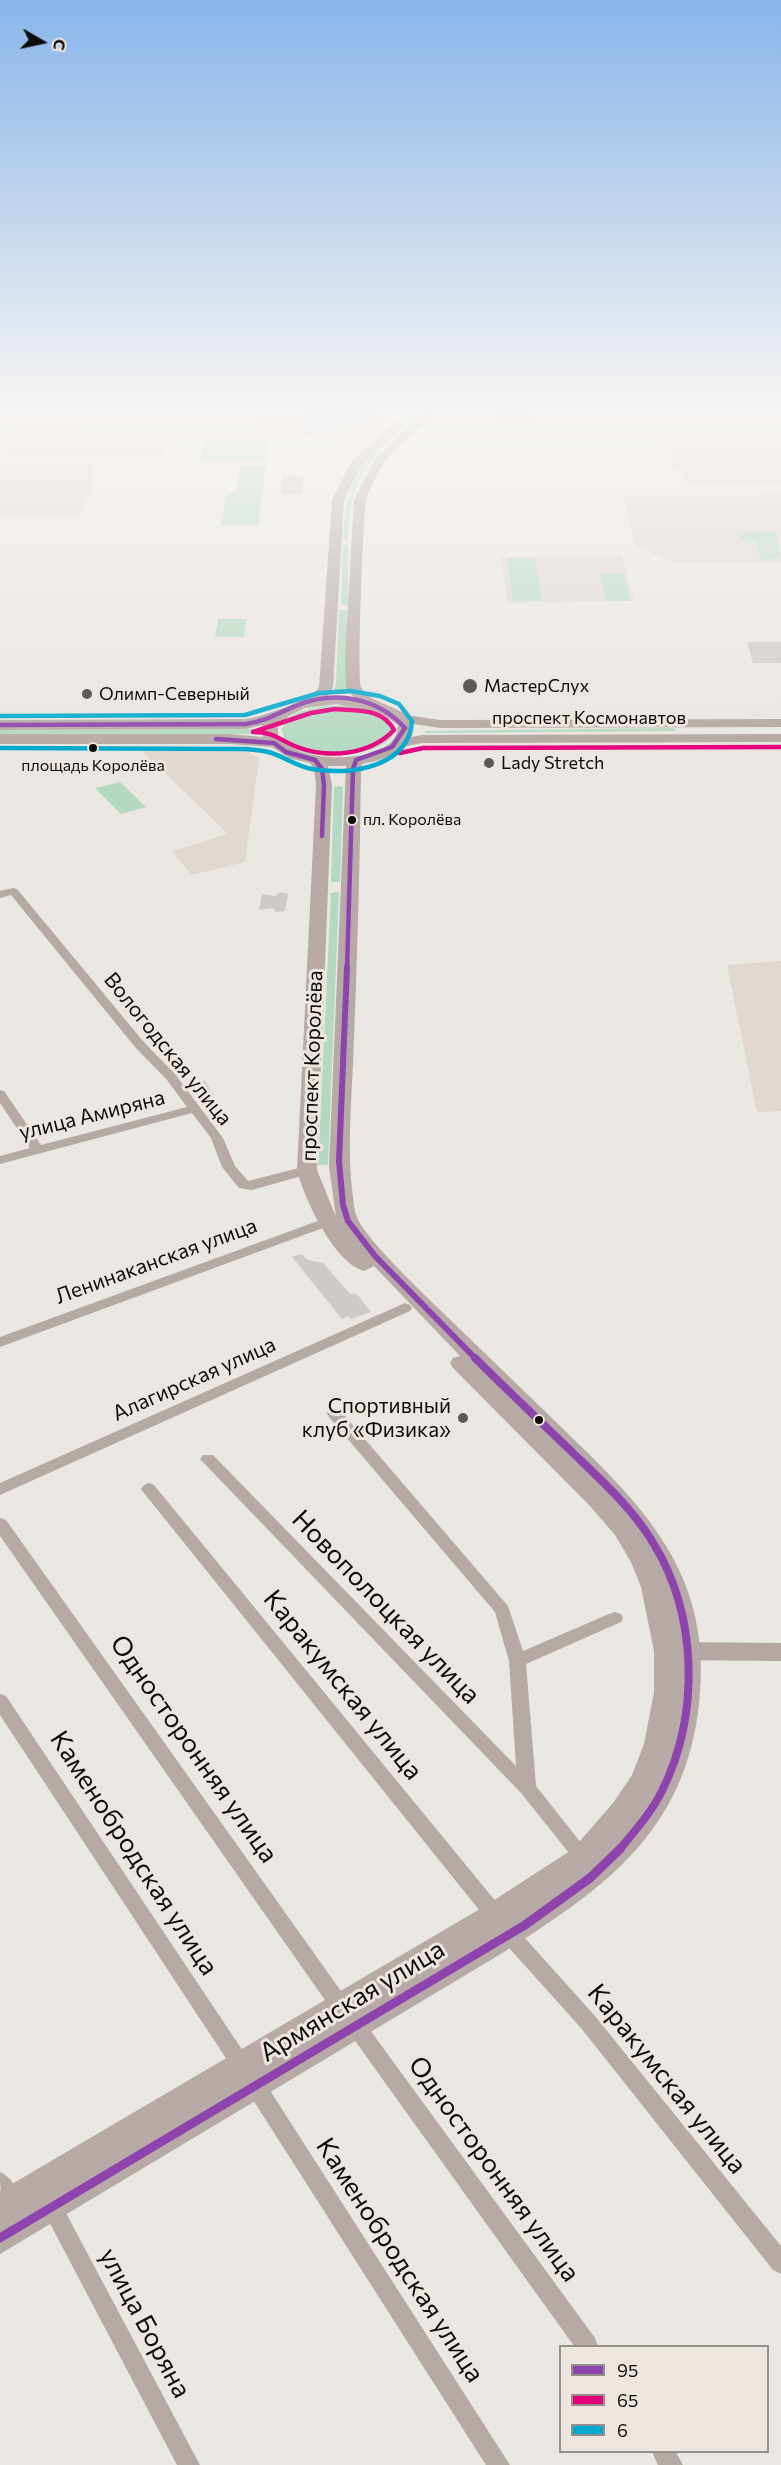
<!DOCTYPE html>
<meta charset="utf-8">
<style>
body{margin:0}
#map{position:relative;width:781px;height:2465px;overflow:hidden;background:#eae6e2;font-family:Commissioner,sans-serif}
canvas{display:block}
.legend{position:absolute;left:559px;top:2345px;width:210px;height:108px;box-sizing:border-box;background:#ede5df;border:2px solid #948f8a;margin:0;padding:8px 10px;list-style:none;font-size:18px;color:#0f0d0b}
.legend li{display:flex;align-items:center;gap:12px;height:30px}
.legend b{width:30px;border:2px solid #948f8a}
.north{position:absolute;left:12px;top:12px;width:60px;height:60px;-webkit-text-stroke:4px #ede5df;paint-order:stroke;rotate:99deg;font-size:16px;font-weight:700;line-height:24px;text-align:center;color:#0f0d0b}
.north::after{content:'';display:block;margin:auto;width:21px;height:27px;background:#0f0d0b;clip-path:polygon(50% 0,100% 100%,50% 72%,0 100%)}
</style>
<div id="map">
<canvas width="781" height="2465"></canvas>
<ul class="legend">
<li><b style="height:8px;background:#8e44ad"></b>95</li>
<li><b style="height:8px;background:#e5007d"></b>65</li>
<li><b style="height:8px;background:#00a9ce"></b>6</li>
</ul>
<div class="north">С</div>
</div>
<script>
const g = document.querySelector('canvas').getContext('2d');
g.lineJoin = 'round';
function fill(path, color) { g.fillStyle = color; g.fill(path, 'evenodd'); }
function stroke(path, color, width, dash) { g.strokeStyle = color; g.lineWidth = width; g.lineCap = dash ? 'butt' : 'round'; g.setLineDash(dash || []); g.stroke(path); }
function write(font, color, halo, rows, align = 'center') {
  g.font = font + ' Commissioner,sans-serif'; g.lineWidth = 6; g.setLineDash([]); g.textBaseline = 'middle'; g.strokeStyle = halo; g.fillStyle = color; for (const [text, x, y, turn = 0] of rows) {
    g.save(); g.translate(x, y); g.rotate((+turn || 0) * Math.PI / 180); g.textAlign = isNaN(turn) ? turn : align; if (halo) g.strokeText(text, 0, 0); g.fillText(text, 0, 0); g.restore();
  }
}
fill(new Path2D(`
 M257,409H398L356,443L267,431L255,426Z
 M11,425H52L59,429L95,430L114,435L168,437L163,459L0,458Z
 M668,438L781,440V484H684L680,468H669L667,460L673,459Z
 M0,463L94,464L92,489L78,515H0Z
 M758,492H781V562L674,563L634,545L624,497L759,496Z
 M622,556L634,601L508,603L501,557Z
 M139,748H241L259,758L245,862L192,875L172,851L228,834Z
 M781,961V1111L757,1112L727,965Z`), '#e0d7d0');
fill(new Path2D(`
 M420,409H425C375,455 350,468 348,540H343C346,468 370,454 420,409Z
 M205,439H268L266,461L200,460Z
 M240,466H266L258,526H221L226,493H236Z
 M737,532H776L781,559H761L755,541H740Z
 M343,545H348V605H341Z
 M507,558H535L542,601H513Z
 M600,574H624L631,601H606Z
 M339,610H347V694H333L336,684Z
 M218,619H247L244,637H215Z
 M344,705L380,713L394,726L392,737C374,760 281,768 282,728C292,707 323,706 344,705Z
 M673,728L677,731L426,733L424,731Z
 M256,729L255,734H0V730Z
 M120,782L146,807L121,814L95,788Z
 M340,786L343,787L340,882H331L334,787Z
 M337,892L339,893L328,1165H318L331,893Z`), '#b4d9c2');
fill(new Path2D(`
 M314,409H385V411L363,419L369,420L364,422L369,423L333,436L319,431L307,435L295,432L297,415Z
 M492,409H534V419H494Z
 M282,475L303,476L302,494H281Z
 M747,642H781V663H753Z
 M280,892L288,894L285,911L276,912L273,908L259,910L262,894L275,896Z
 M205,1081L215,1097L201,1100L192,1084Z
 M301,1254L308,1260L323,1263L350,1294H357L371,1312L351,1319L348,1316L342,1319L292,1257Z`), '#cecac8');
fill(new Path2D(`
 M13,888L17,889L143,1041L175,1074L223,1138L235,1166L248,1181L307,1166L314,1170L312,1173L252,1190L239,1188L222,1167L211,1138L192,1113L0,1164V1156L30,1148L0,1103V1090L4,1091L41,1145L187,1107L167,1080L135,1047L11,895L0,898V891Z
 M326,1218L331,1219L333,1222L331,1225L0,1347V1337Z
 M405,1303L410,1305L412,1308L410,1311L0,1495V1483Z
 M334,1408L339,1409L508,1606L523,1651L609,1614L615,1612L621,1614L623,1618L621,1622L526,1664L536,1786L589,1853L592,1858L589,1863L583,1866L577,1863L521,1793L200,1459L203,1455H213L516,1766L509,1661L495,1612L329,1417L327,1413L329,1409Z
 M149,1483L154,1485L502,1909L504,1915L502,1921L495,1923L488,1921L144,1493L141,1489L144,1485Z
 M0,1518L6,1520L348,2001L351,2007L348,2013L341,2016L334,2013L0,1536Z
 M0,1694L6,1696L249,2060L252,2066L249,2072L242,2075L235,2072L0,1715Z
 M508,1925L515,1927L595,2016L781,2246V2274L773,2270L581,2028L501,1939L499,1933L501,1927Z
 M355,2016L362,2019L595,2338L598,2346H574L348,2031L345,2025L348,2019Z
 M255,2076L262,2078L510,2465H486L248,2092L245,2085L248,2078Z
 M0,2172C12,2177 18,2191 22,2202L19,2209L12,2212C0,2205 0,2187 0,2172Z
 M52,2197L59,2200L200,2465H177L45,2214L42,2207L45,2200Z
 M652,2452H676L683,2465H658Z`), '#b5a9a5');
fill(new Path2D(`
 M400,714L440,720L781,719V727L440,728L395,721V715Z
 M781,734V742L422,743L398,748L391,744L393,741L422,735Z
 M673,1642L781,1643V1661L673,1660L664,1658L661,1651L664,1644Z`), '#b4a7a3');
fill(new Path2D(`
 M427,409H440C423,429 399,443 384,463C378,472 369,490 366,500C363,515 357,678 361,687C369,707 416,705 413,731C411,752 379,761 362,764L361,769C360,867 357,965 353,1064C351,1108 347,1152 353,1197C354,1203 354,1211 357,1217C364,1237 419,1289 436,1306C476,1345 517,1384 557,1423C643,1506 714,1573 699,1704C685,1832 605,1888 504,1952L0,2254V2191L485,1906L573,1849L613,1803L632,1775L644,1744L654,1692V1651L641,1587L631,1562L615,1535L589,1505L453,1368L450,1363L453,1358L460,1356L374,1266L364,1271C334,1263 304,1198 297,1170L316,785L314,769L310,763L289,758L272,747L230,744H0V734H230L263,737L262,725L246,729L0,730V720L246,719C263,716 310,701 319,687L332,500L352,461L397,421L403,424L361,466L344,500L333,687L328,696L354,698L346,687L345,656L354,500L375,459ZM337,704L382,714L398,725C398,762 325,761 301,752C292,748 284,743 278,736V726L289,716L305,708ZM328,766H346L329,1167L336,1217L317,1170L332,785Z`), '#b7aaa6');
stroke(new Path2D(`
 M0,725L246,724C269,720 278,713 298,705C336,690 378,698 405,728L392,747L356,760L353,769L347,969
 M216,739L274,743L286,752L315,760L322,769L324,785L322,836`), '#8e44ad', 4.5);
stroke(new Path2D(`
 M347,967L339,1161L343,1205L348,1221L375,1256L476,1359`), '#8e44ad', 6);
stroke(new Path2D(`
 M475,1358C507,1390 540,1421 573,1453C601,1480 632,1508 652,1541C698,1614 700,1714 662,1791C651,1813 635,1831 619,1850`), '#8e44ad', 8);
stroke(new Path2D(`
 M0,2238L525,1925L590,1878L621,1848`), '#8e44ad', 9);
stroke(new Path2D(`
 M335,709C357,711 383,708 394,730C370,755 329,759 297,747C279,740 275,732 253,732L311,713Z
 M400,753L423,748L781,747`), '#e5007d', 4.5);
stroke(new Path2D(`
 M0,716L245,715L319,693L351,691L380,696L399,704L412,721C409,767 350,776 312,769C295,766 282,755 268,752C261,750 253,750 245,749L0,748`), '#00a9ce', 4.5);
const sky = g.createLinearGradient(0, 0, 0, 754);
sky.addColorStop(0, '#89b5ea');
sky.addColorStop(0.54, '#f6f4f2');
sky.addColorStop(1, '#f6f4f200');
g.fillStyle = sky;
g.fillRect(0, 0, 781, 754);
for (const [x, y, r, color] of [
 [470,686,8,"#5c5956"],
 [87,694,6,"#5c5956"],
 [93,748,5,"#0f0d0b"],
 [489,763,6,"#5c5956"],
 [352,820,5,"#0f0d0b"],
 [463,1418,6,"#5c5956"],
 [539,1420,5,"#0f0d0b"]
]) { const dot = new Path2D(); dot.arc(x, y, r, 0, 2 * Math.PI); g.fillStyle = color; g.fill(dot); stroke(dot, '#ede5df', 2); }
write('16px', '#0f0d0b', '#ede5df', [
 ["площадь Королёва",93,766],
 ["пл. Королёва",363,820,"left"]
]);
write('18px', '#0f0d0b', '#ede5df', [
 ["МастерСлух",484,686],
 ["Олимп-Северный",99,694],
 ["Lady Stretch",501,763]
], 'left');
write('18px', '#0f0d0b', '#ede5df', [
 ["проспект Космонавтов",589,718]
]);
write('21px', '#0f0d0b', '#ede5df', [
 ["Вологодская улица",168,1049,51],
 ["проспект Королёва",312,1066,-88],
 ["улица Амиряна",92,1115,-14],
 ["Ленинаканская улица",156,1261,-20],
 ["Алагирская улица",194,1379,-24]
]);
write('21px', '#0f0d0b', '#ede5df', [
 ["Спортивный",451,1406],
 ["клуб «Физика»",451,1430]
], 'right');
write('26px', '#0f0d0b', '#ede5df', [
 ["Новополоцкая улица",386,1607,46],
 ["Каракумская улица",343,1685,51],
 ["Односторонняя улица",194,1749,55],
 ["Каменобродская улица",134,1853,57],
 ["Армянская улица",352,2001,-31],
 ["Каракумская улица",667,2079,51],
 ["Односторонняя улица",494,2169,54],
 ["Каменобродская улица",400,2260,57],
 ["улица Боряна",145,2323,62]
]);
</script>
